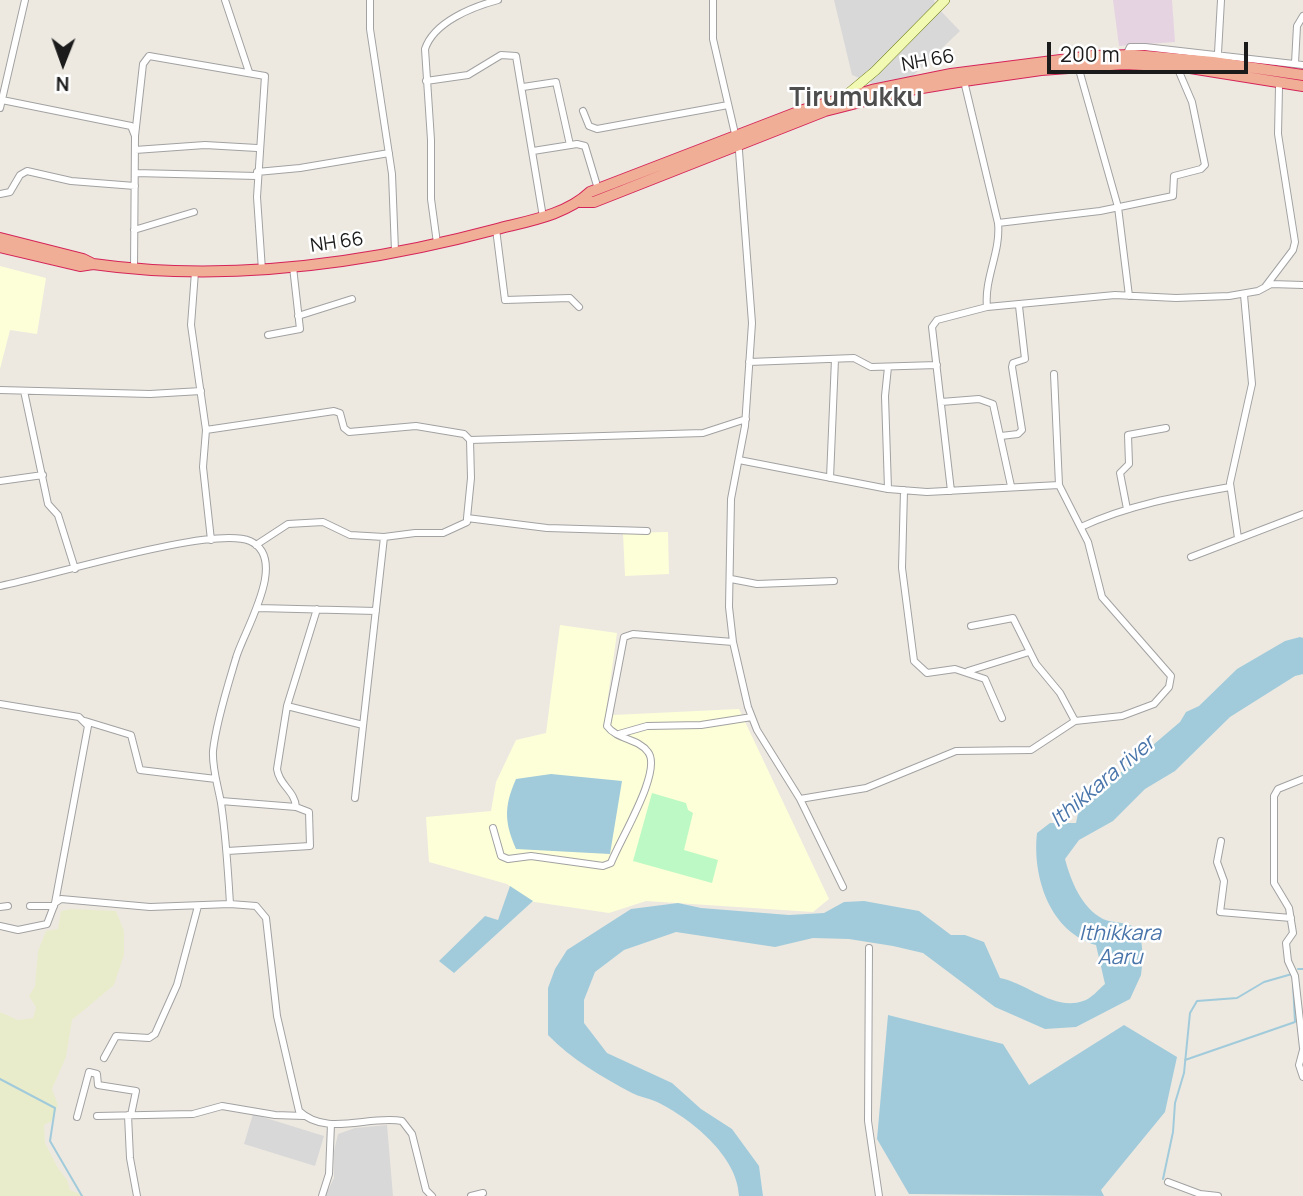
<!DOCTYPE html>
<style>
body{margin:0}
#map{position:relative;width:1303px;height:1196px;overflow:hidden;background:#ede9e1;font-family:Manrope,sans-serif}
canvas{display:block}
.north{position:absolute;left:28px;top:28px;width:70px;height:70px;-webkit-text-stroke:5px #fff;paint-order:stroke;rotate:181deg;font-size:19px;font-weight:700;line-height:28px;text-align:center;color:#1b1b1b}
.north::after{content:'';display:block;margin:auto;width:24px;height:32px;background:#1b1b1b;clip-path:polygon(50% 0,100% 100%,50% 72%,0 100%)}
.scale{position:absolute;left:1047px;top:42px;width:201px;height:32px;box-sizing:border-box;border:4px solid #1b1b1b;border-top:0;padding-left:9px;font-size:21px;line-height:24px;white-space:nowrap;color:#1b1b1b;-webkit-text-stroke:5px #fff;paint-order:stroke}
</style>
<div id="map">
<canvas width="1303" height="1196"></canvas>
<div class="north">N</div>
<div class="scale">200 m</div>
</div>
<script>
const g = document.querySelector('canvas').getContext('2d');
g.lineJoin = 'round';
function fill(path, color) { g.fillStyle = color; g.fill(path, 'evenodd'); }
function stroke(path, color, width, dash) { g.strokeStyle = color; g.lineWidth = width; g.lineCap = dash ? 'butt' : 'round'; g.setLineDash(dash || []); g.stroke(path); }
function write(font, color, halo, rows, align = 'center') {
  g.font = font + ' Manrope,sans-serif'; g.lineWidth = 5; g.setLineDash([]); g.textBaseline = 'middle'; g.strokeStyle = halo; g.fillStyle = color; for (const [text, x, y, turn = 0] of rows) {
    g.save(); g.translate(x, y); g.rotate((+turn || 0) * Math.PI / 180); g.textAlign = isNaN(turn) ? turn : align; if (halo) g.strokeText(text, 0, 0); g.fillText(text, 0, 0); g.restore();
  }
}
fill(new Path2D(`
 M834,0H934L936,6L960,31L895,93L852,75Z
 M253,1114L324,1136L315,1166L244,1144Z
 M387,1125L393,1196H325L334,1178V1151L338,1134L355,1128Z`), '#d9d8d8');
fill(new Path2D(`
 M1113,0H1172L1175,42L1119,46Z`), '#e6d3e2');
fill(new Path2D(`
 M0,266L46,278L37,334L10,330L0,369Z
 M668,532L669,574L625,576L623,533Z
 M560,625L617,633L606,711L613,715L739,709L829,899L813,912L646,901L609,913L528,901L507,884L429,862L426,817L491,811L496,782L516,740L546,733Z`), '#fdffd8');
fill(new Path2D(`
 M71,909L116,911L124,931V955L114,985L72,1020L66,1057L52,1089L58,1105L52,1121L44,1125L45,1143L58,1168L67,1180L70,1190L85,1196H0V1012L18,1020L33,1018L36,1007L29,996L35,986L38,951L46,931L58,929L61,911Z`), '#e9eccb');
fill(new Path2D(`
 M652,793L686,803L688,810L693,813L684,850L718,860L712,883L633,861Z`), '#bcf9c4');
fill(new Path2D(`
 M1300,637L1303,638V674L1295,676L1230,717L1175,771L1145,789L1113,821L1079,840L1065,859C1071,881 1081,907 1103,919C1114,924 1124,920 1140,930L1143,957L1141,975L1130,999L1076,1027L1045,1029L995,1007L923,953L893,946L849,939L813,938L775,947L676,932L624,950L595,972L584,1000V1023L607,1053L672,1083L701,1109L732,1129L759,1166L763,1196H739C738,1156 690,1118 657,1102C649,1098 639,1097 632,1093C602,1077 571,1059 548,1035V988L555,969L567,950L631,909L678,903L701,908L789,915L824,913L844,902L864,901L919,911L951,935H965L984,942L1000,978C1027,983 1054,1011 1083,1001C1091,999 1099,989 1105,984L1096,945C1050,932 1032,877 1037,833L1050,823H1076L1079,808L1180,722L1186,712L1199,706L1237,669L1285,641Z
 M551,774L622,781L610,854L516,849C504,822 504,806 516,779Z
 M510,886L533,901L454,973L439,961L485,916L498,920Z
 M888,1015L1003,1044L1029,1085L1124,1025L1177,1057L1165,1112L1101,1190L1104,1196L909,1194L877,1139Z`), '#a1cbdb');
stroke(new Path2D(`
 M1298,969H1303
 M1185,1060L1295,1022L1293,983
 M0,1079L55,1108L50,1141L82,1196
 M1163,1179L1173,1132L1175,1103L1184,1073L1190,1013L1197,1001L1237,998L1264,982L1292,974`), '#a1cbdb', 2);
const minor = new Path2D(`
 M225,0L249,72
 M370,0V29L392,174L395,251
 M713,0V39L739,151L752,323L745,426L731,499L729,607L733,642L748,707L757,730L800,799
 M1218,53L1221,0
 M1126,55L1130,47H1145L1303,65
 M1295,63L1297,26L1303,16
 M1078,66L1118,207L1129,296
 M426,81L468,75L501,55L516,56L543,217
 M964,81L998,223C1001,252 984,278 987,307
 M523,87L556,82L570,145
 M2,100L131,126L135,136L134,270
 M0,108L25,0
 M583,111L589,126L597,129L728,105
 M135,136L143,64L149,56L265,76L257,197L262,270
 M135,150L205,145L257,148
 M533,151L577,144L585,146L598,189
 M257,172L300,168L389,153
 M135,173L257,176
 M0,194L10,192L20,175L27,171L71,181L135,186
 M998,223L1100,211L1173,196L1174,176L1201,169L1205,165L1192,102L1177,67
 M496,229L505,300L570,298L579,307
 M134,230L194,212
 M437,243L431,199V140L425,49C434,22 472,7 498,0
 M195,272L191,325L206,430L203,467L211,540
 M1265,287L1293,250L1295,242L1278,134L1279,87
 M298,316L352,299
 M268,335L300,329L293,267
 M749,362L854,358L871,367L937,365
 M888,367L885,396L888,489
 M1054,374L1059,485
 M0,390L150,394L201,391
 M24,391L48,504L58,515L75,569
 M941,402L979,399L993,404L1011,486
 M206,430L334,411L340,413L344,428L349,432L416,426L464,434L470,440L703,433L746,419
 M1001,436L1018,434L1022,430L1012,367L1013,363L1025,359L1019,306
 M739,460L888,489L927,492L1059,485L1088,542L1102,597L1171,676L1169,687L1154,704L1122,716L1075,721L1031,750L956,751L866,788L800,799L843,887
 M830,478L835,359
 M0,481L43,475
 M904,490L902,568L914,661L927,673L955,669L985,679L1002,718
 M951,491L932,327L937,320L987,307L1115,295L1176,298L1229,296L1258,291L1271,284L1303,285
 M1127,509L1120,473L1129,464L1128,435L1166,428
 M467,518L471,478L470,440
 M1081,527C1128,505 1179,496 1230,487
 M1238,538L1230,483L1252,384L1244,295
 M256,545L288,524L323,522L350,535L384,537L415,533H443L467,522V518L547,528L647,531
 M1191,557L1303,514
 M731,579L757,584L834,581
 M0,586C48,577 213,525 250,541C290,559 243,632 236,658C228,685 216,722 213,751C212,768 218,786 221,803C226,836 228,870 230,904L256,906L266,918L277,1016L299,1111C326,1137 369,1115 402,1121L412,1134L426,1190L432,1196
 M258,608L376,611
 M971,626L1013,618L1036,664L1060,693L1075,721
 M968,671L1029,652
 M0,704L79,717L88,726L55,903
 M287,706L363,725
 M85,721L131,735L140,770L216,779
 M619,734L647,726L701,725L752,717
 M1303,779L1278,789L1274,796V883L1289,908L1293,933L1286,943L1288,961L1295,976L1303,1048
 M355,798L384,537
 M221,801L296,807
 M493,828L501,856L508,859L531,856L603,866L611,863C619,841 663,771 648,752C638,738 617,740 607,726L624,637L633,634L733,642
 M1221,841L1217,862L1224,881L1220,912L1291,918
 M227,851L310,846L309,812L296,807C295,791 279,785 277,769L287,706L317,609
 M30,906H54
 M0,907L8,906
 M0,926L18,930L47,924L55,903L61,899L150,907L230,904
 M869,948L868,1121L879,1196
 M1303,1050L1299,1065L1303,1077
 M104,1058L116,1036L149,1038L155,1034L177,985L198,906
 M128,1115L130,1158L137,1196
 M97,1116L193,1114L222,1106L275,1115L304,1116
 M77,1117L89,1072L97,1074L98,1085L136,1091L131,1115
 M1168,1182L1200,1194L1218,1196
 M322,1196L329,1174L331,1124
 M471,1196L483,1193`);
const secondary = new Path2D(`
 M845,96L875,71L945,0`);
const trunk = new Path2D(`
 M580,202H594L825,111L904,91L964,81L1041,70L1124,64L1184,67L1303,86
 M0,238L83,259L93,264
 M0,247L80,266L93,264C228,283 366,264 497,229C528,221 566,215 590,192L803,110L872,90L951,74L1092,56L1134,55L1213,62L1303,75`);
stroke(minor, '#a2a2a2', 8);
stroke(secondary, '#607005', 10);
stroke(trunk, '#d52459', 12);
stroke(minor, '#fff', 6);
stroke(secondary, '#f2f9b3', 9);
stroke(trunk, '#f0ae96', 10);
write('19px', '#1b1b1b', '#fff', [
 ["NH 66",928,61,-10],
 ["NH 66",337,243,-8]
]);
write('italic 21px', '#4975aa', '#fff', [
 ["Ithikkara river",1103,782,-40],
 ["Ithikkara",1120,934],
 ["Aaru",1120,958]
]);
write('bold 26px', '#4e4e4e', '#fff', [
 ["Tirumukku",856,99]
]);
</script>
